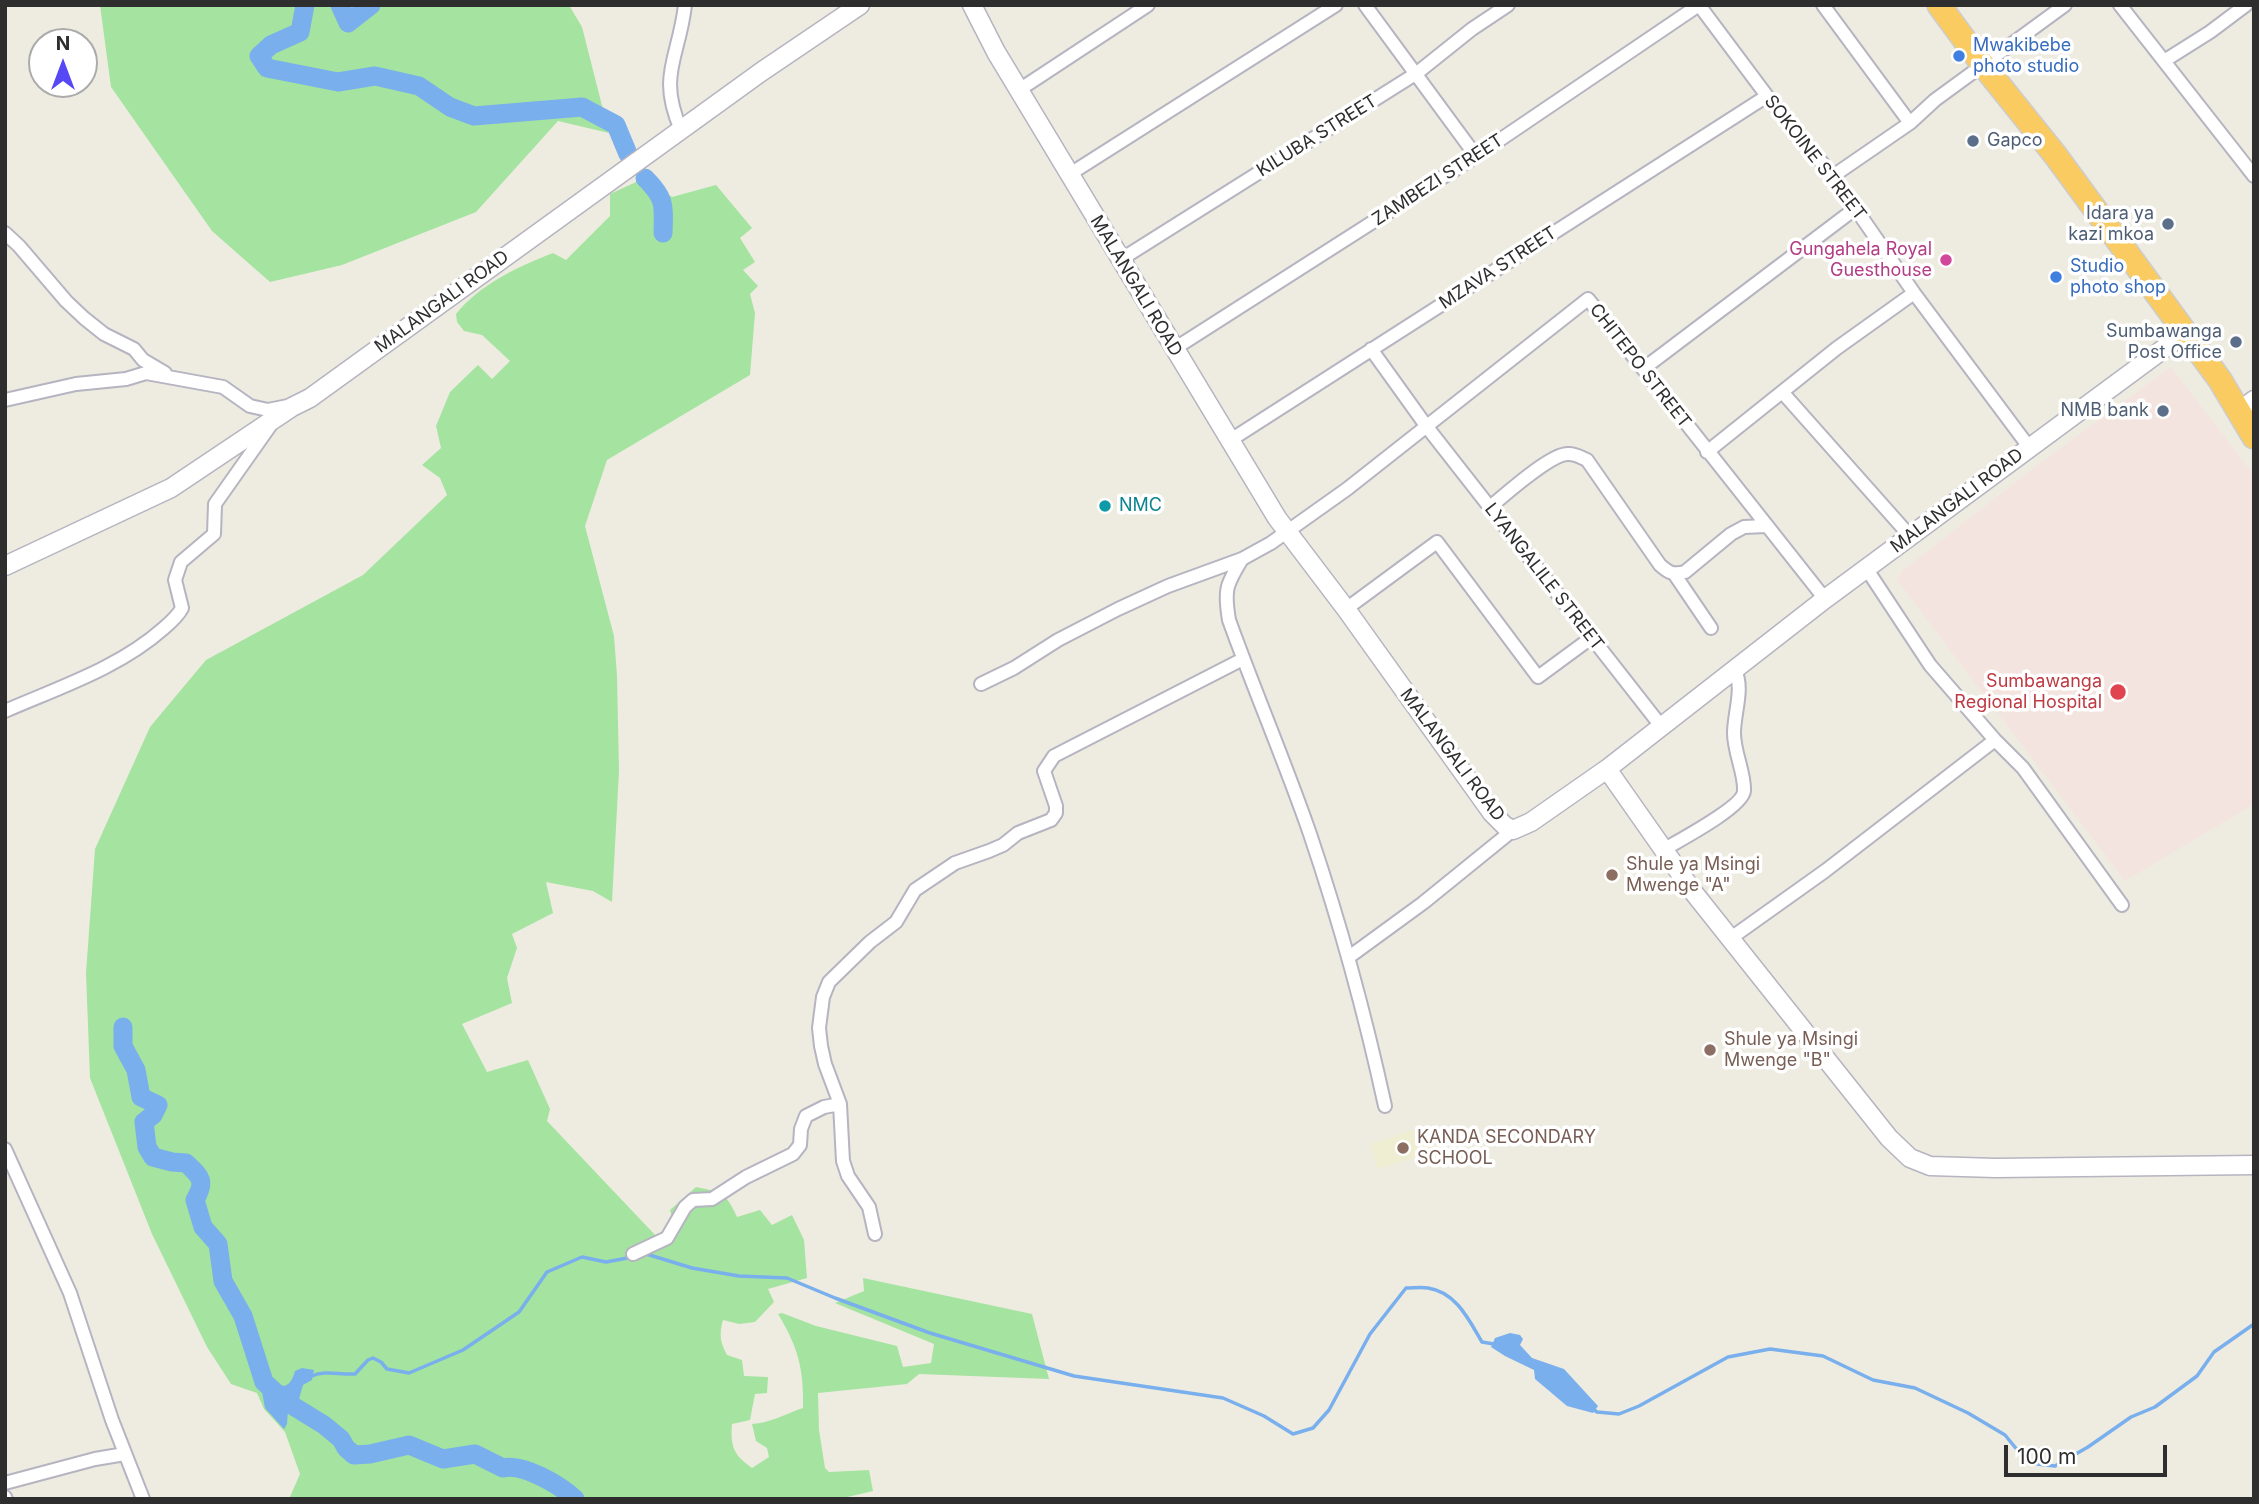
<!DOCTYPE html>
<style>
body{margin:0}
#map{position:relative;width:2259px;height:1504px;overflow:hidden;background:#eeece1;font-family:Inter,sans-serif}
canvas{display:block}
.frame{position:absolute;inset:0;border:7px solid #2e2e2e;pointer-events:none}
.north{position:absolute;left:28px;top:28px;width:70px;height:70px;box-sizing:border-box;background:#fff;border:2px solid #ababab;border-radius:50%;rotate:0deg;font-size:19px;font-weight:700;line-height:28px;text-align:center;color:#2e2e2e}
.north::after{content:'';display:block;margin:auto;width:24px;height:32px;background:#5648f5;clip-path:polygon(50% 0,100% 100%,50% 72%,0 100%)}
.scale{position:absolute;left:2004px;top:1445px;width:163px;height:32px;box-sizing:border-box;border:4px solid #2e2e2e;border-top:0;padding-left:9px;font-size:21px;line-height:24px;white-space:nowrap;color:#2e2e2e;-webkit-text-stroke:5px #fff;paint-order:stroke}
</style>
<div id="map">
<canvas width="2259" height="1504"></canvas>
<div class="frame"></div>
<div class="north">N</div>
<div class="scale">100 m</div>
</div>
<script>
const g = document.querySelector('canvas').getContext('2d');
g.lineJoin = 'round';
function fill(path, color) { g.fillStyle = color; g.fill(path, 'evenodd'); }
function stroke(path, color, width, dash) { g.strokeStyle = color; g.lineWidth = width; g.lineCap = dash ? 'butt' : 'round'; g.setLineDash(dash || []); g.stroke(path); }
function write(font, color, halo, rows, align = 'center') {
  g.font = font + ' Inter,sans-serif'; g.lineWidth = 7; g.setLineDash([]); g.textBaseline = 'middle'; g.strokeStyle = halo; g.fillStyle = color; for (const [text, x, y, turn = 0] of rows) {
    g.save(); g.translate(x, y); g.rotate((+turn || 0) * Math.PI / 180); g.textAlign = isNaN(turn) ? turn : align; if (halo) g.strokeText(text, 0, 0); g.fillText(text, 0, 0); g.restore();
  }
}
fill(new Path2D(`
 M1428,1125L1438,1151L1377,1169L1370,1144Z`), '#efedd2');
fill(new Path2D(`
 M2171,367L2254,475V804L2125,881L1897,580L1902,571L2039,464Z`), '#f4e4df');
fill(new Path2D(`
 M100,5H569L582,27L609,133L558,121L476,212L342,265L270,282L212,231L111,87Z
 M645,178L672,197L716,185L752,228L740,238L755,262L743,270L758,286L750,294L755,313L750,375L607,460L585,526L614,636L617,676L619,771L612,902L593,891L546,882L553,913L512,934L517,948L507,978L512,1003L462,1024L487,1072L528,1060L550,1109L547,1121L657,1237L674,1225L670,1210L696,1187C721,1192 726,1192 737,1217L760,1210L772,1225L792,1215L804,1240L807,1278L768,1289L774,1302L755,1322L739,1324L723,1320C719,1334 720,1342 727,1355L742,1360L744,1376L768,1377L767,1393L755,1394L750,1420L732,1424C730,1447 734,1455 752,1468L769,1457L767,1448L756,1441L752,1424C770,1423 785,1414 803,1408C804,1369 798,1347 778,1314L782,1313L816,1326L897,1346L903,1367L931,1363L934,1344L835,1303L864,1291L863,1278L1032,1314L1049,1379L919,1374L907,1384L818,1393L819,1430L825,1468L829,1472L869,1470L873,1491L839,1499H289L300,1474L285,1432L264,1409L257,1393L231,1384L207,1347L152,1234L90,1078L86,973L95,849L150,727L206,660L363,575L447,495L440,478L422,465L441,448L436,426L450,392L478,365L492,379L510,361L482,335L464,331L457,322L456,314C479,285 519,266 553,253L566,260L610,216V194Z`), '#a5e3a0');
fill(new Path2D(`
 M1510,1333L1520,1335L1523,1339L1520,1345L1532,1358L1564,1369L1598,1406L1593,1413L1567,1406L1535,1379L1534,1370L1505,1356L1491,1347L1495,1338Z
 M263,1369C273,1384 288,1397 295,1371L302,1368L314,1370L312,1380L303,1385L297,1406L288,1410L287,1424L284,1429L265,1408L258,1370Z`), '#79afec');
stroke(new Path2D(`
 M643,1253L692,1268L739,1276L787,1278L835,1298L930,1333L1074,1376L1223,1398L1264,1416L1293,1434L1313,1428L1329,1410L1370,1334L1406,1288C1413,1288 1421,1287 1428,1288C1456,1292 1469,1320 1482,1342L1494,1344
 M312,1376C325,1370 340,1375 355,1374L368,1360L373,1358L381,1362L387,1369L409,1373L463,1350L519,1312L547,1272L582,1257L606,1262L633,1257
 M1593,1409L1597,1412L1619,1414L1639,1406L1728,1357L1770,1349L1823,1356L1873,1380L1915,1388L1968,1413L2005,1435L2028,1463L2055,1466L2088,1447L2131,1417L2155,1407L2197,1376L2214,1352L2254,1324`), '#79afec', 3.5);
stroke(new Path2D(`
 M305,5L300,32L271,45L259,56L267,68L338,82L375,76L419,86L450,107L474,116L582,107L616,125L628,154
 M340,5L348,23L371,5
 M645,178C665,198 664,204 663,233
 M123,1027V1046L136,1070L141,1097L158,1105L153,1115L144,1122L147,1147L153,1157L172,1162L186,1163C201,1177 206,1181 195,1200L203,1227L218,1244L223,1281L243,1316L264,1382L285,1401L324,1425L341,1439L346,1448L354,1455L370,1454L409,1445L443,1459L475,1454L503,1468C523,1463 560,1485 575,1499`), '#79afec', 19);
const street = new Path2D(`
 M1365,5L1476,156
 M1699,5L1767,96L1833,176L1914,293L2029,447
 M1823,5L1910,123
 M2120,5L2254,176
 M2164,61L2210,32L2246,5
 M1019,90L1148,5
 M681,130C657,75 679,58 685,5
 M1070,174L1336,5
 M1833,176L1910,123L1935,100L2065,5
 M5,233L19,246L66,301L84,318L104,334L134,349L143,360L165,373
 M1120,260L1417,73L1472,29L1508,5
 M1174,349L1476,156L1699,5
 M1371,349L1427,427L1661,726
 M1643,369L1856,208
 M1783,393L1910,536
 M5,400L76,384L126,379L146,373L223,387L250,406L268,410L288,406
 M1229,441L1767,96
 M1707,452L1837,348L1914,293
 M1490,507C1506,494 1549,455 1567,454C1575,453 1580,457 1587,460L1660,565C1669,573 1673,575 1685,572L1731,534L1744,527L1766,526
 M1242,559C1226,585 1224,590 1229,620C1255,692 1285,762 1310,834C1340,923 1365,1014 1385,1106
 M1866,568L1930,665L1995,740L2023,768L2122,905
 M1675,575L1711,628
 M1346,609L1437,542L1538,677L1591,638
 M981,684L1014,668L1058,640L1118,609L1168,586L1242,559L1271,543L1347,489L1588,299L1825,599
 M5,711C60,687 119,668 164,628C171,622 178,616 182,608L175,580L181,562L214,534L215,504L270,426
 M1663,850C1678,841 1743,807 1744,791C1745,773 1734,753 1734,733C1734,713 1744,689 1735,670
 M1731,938L1825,871L1995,740
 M1349,957L1423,903L1513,830
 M5,1149L70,1293L112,1420L143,1499
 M875,1234L869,1207L848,1176L843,1161L840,1104L825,1064L821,1046L819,1028L823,997L829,982L870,942L896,922L915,890L955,863L989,851L1003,845L1018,833L1051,820L1056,813V806L1044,771L1054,756L1243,659
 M633,1254L667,1238L685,1207L693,1200L712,1199L746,1177L793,1154L800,1145L801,1129L806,1116L824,1107L840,1104
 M5,1483L95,1459L125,1454
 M5,1497L6,1499`);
const secondary = new Path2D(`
 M972,5L996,52L1277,518L1346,609L1492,813L1505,826L1513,830L1531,822L1607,769L1825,599L2185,333
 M2249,404L2254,400
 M5,566L171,488L292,407L310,398L761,72L860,5
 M1607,769L1694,893L1889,1138L1910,1158L1930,1166L1995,1168L2254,1165`);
const highway = new Path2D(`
 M1939,5L1983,65L2056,156L2220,380L2254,437`);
stroke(street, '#b5b4c0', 16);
stroke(secondary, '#b5b4c0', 21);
stroke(highway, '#cdcdcd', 26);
stroke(street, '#fff', 12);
stroke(secondary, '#fff', 18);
stroke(highway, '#f9cb61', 23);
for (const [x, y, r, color] of [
 [1959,56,7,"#3f7fe0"],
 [1973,141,7,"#5c6f8a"],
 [2168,224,7,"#5c6f8a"],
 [1946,260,7,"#d1479c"],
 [2056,277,7,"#3f7fe0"],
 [2236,342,7,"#5c6f8a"],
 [2163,411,7,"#5c6f8a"],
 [1105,506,7,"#0f9aa8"],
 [2118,692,9,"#e0444e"],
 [1612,875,7,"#8d6e63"],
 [1710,1050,7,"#8d6e63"],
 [1403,1148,7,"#8d6e63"]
]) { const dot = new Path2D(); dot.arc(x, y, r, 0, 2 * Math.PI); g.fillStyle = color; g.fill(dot); stroke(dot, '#fff', 2.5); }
write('18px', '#366cbe', '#fff', [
 ["Mwakibebe",1973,46],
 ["photo studio",1973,67],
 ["Studio",2070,267],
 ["photo shop",2070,288]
], 'left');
write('18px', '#2e2e2e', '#fff', [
 ["KILUBA STREET",1317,136,-32],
 ["SOKOINE STREET",1815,158,52],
 ["ZAMBEZI STREET",1438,180,-33],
 ["MZAVA STREET",1498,268,-33],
 ["MALANGALI ROAD",1136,286,59],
 ["MALANGALI ROAD",442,302,-36],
 ["CHITEPO STREET",1640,366,52],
 ["MALANGALI ROAD",1957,501,-37],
 ["LYANGALILE STREET",1544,577,52],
 ["MALANGALI ROAD",1452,755,53]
]);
write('18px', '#4e5e75', '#fff', [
 ["Gapco",1987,141,"left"],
 ["Idara ya",2154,214],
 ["kazi mkoa",2154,235],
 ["Sumbawanga",2222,332],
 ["Post Office",2222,353],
 ["NMB bank",2149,411]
], 'right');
write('18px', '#b23c85', '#fff', [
 ["Gungahela Royal",1932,250],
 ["Guesthouse",1932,271]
], 'right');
write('18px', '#0d838f', '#fff', [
 ["NMC",1119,506]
], 'left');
write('18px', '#be3a42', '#fff', [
 ["Sumbawanga",2102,682],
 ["Regional Hospital",2102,703]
], 'right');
write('18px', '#785e54', '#fff', [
 ["Shule ya Msingi",1626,865],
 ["Mwenge \"A\"",1626,886],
 ["Shule ya Msingi",1724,1040],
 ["Mwenge \"B\"",1724,1061],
 ["KANDA SECONDARY",1417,1138],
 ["SCHOOL",1417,1159]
], 'left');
</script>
